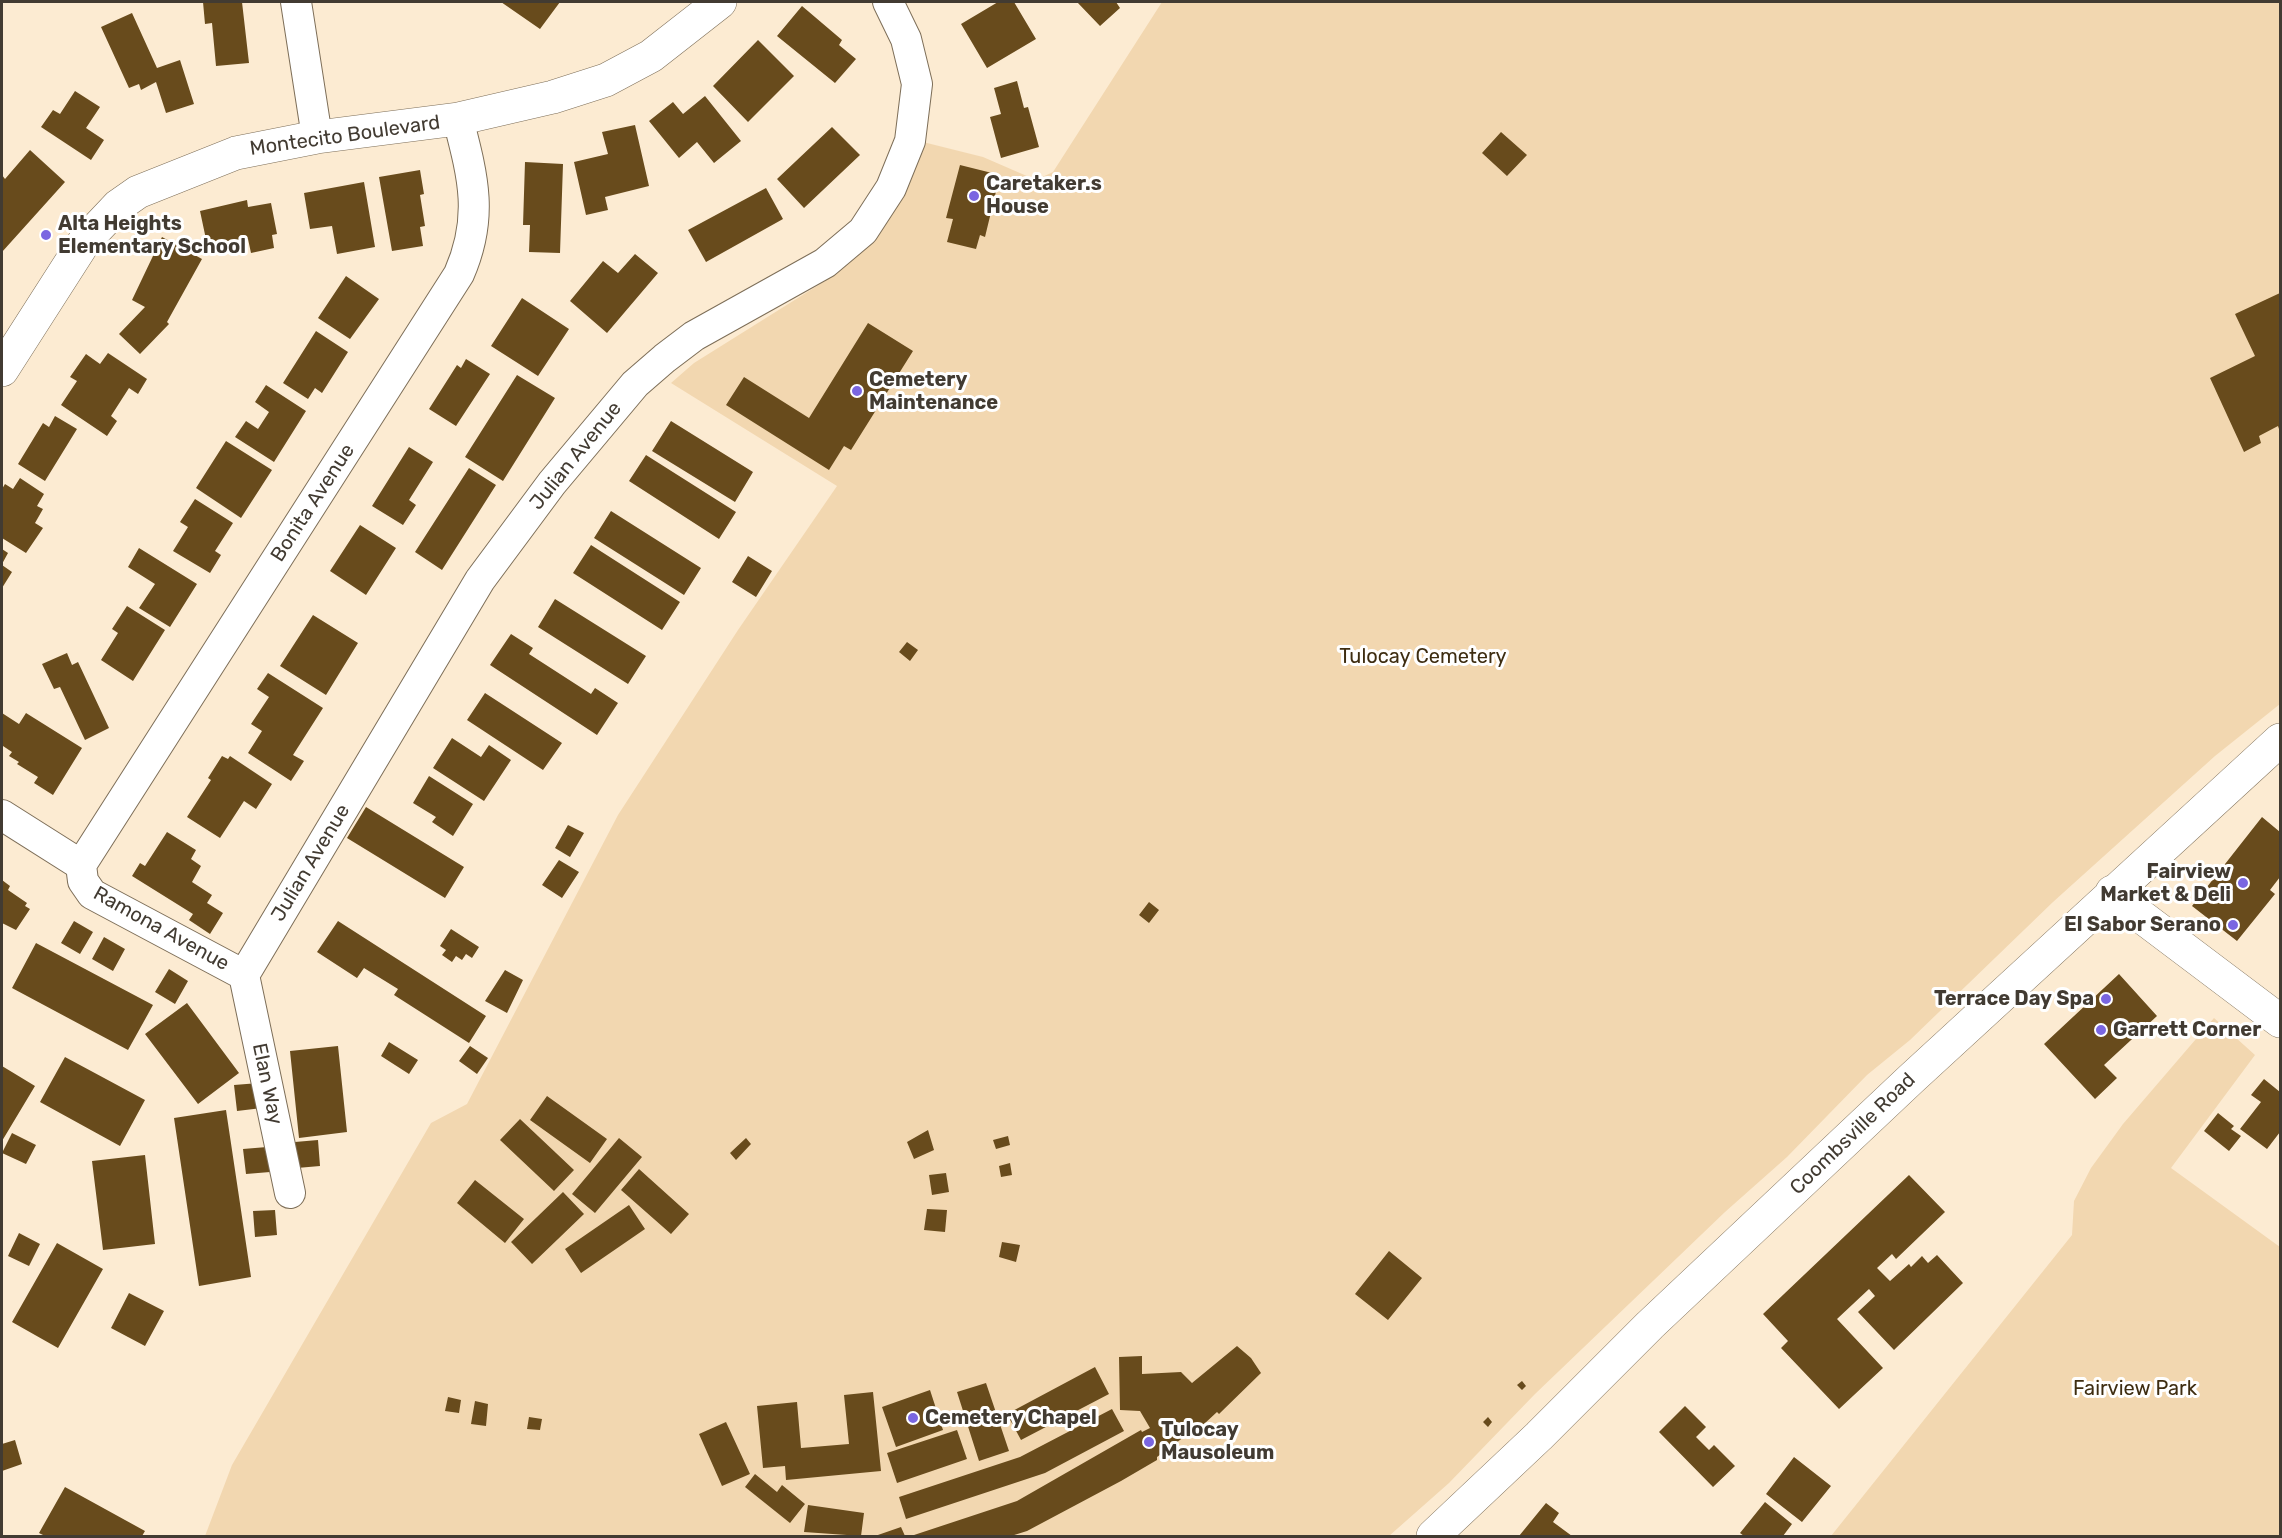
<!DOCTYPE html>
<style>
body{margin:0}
#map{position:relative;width:2282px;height:1538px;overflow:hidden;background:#fcebd2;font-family:Rubik,sans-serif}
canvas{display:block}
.frame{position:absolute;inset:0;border:3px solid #423b32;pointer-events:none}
</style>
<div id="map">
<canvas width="2282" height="1538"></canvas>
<div class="frame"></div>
</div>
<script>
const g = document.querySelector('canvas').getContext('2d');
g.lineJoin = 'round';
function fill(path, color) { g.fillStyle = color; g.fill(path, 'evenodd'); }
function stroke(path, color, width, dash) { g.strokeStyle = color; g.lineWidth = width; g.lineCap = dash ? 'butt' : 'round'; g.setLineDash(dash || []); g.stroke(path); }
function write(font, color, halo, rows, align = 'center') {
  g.font = font + ' Rubik,sans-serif'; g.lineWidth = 6; g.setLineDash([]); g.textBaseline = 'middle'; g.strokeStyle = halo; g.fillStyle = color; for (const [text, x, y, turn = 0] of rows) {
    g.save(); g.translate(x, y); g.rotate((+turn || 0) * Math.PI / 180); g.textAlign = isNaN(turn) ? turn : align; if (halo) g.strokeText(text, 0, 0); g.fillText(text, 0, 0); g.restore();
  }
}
fill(new Path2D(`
 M1162,2H2280V704L2215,756L2053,902L1910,1040L1867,1075L1787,1157L1725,1212L1535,1394L1449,1483L1389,1536H205L232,1465L431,1123L467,1104L618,815L738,630L837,486L671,383L694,363L833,276L856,257L876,236L919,141L983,157L1036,180L1053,172Z
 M2214,1018L2255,1055L2171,1168L2280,1247V1536H1831L2072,1235L2074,1201L2091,1168L2123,1124Z`), '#f2d7b0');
fill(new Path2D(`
 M203,2H242L249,63L216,66L212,23L205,24Z
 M501,2H560L540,29Z
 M998,2H1014L1036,39L987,68L961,24Z
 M1077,2H1116L1120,8L1100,26Z
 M802,6L842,40L839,45L856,59L835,83L777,36Z
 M132,13L157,68L180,60L194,104L166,113L156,82L141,90L139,84L129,88L101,27Z
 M758,40L794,76L748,122L713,86Z
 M1017,81L1024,108L1028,107L1039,147L1001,158L990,117L1001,114L994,88Z
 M75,91L100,107L86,128L104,140L91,160L41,127L53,110L60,114Z
 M705,96L741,141L714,163L697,142L679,158L649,121L673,102L683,114Z
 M635,125L649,186L605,197L608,210L586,215L574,162L608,154L602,132Z
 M832,127L860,155L804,208L777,179Z
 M1501,132L1527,155L1507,176L1482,153Z
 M30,150L65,182L2,252V175L5,179Z
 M525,162L563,164L560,253L529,252L530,225H523Z
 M960,165L1000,175L985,237L980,235L976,249L947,242L953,219L946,218Z
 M420,170L424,194L420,195L425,226L420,227L423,246L392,251L379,177Z
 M364,182L375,247L337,254L332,226L310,229L304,193Z
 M766,188L783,219L706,262L688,230Z
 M247,200L248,207L271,203L277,234L272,235L274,248L251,253L248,239L207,244L200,211Z
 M162,237L202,259L167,322L169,324L140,354L119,334L145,307L132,300Z
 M635,254L658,273L607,333L570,301L603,261L618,273Z
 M346,276L379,299L350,339L318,318Z
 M2280,293V432L2278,426L2259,436L2261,443L2244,452L2210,378L2255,356L2235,314Z
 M522,298L569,329L538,376L491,346Z
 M868,323L913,351L851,450L844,446L829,470L726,405L744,377L809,418Z
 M316,331L348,352L322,393L315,388L308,399L283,383Z
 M108,353L147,379L138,394L129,388L111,416L117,421L107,436L61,405L77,381L70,377L86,354L100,364Z
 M466,359L490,374L456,426L429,409L457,365L461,368Z
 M517,375L555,398L503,481L465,457Z
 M266,385L306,411L274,462L235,437L246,421L258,429L269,412L255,402Z
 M55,416L77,429L45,481L18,464L43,423L49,427Z
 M671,421L753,472L735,502L652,451Z
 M226,441L272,470L241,518L196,488Z
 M409,447L433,462L409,500L416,505L403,525L372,506Z
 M646,455L736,512L719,539L629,481Z
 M469,468L496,485L442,570L415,552Z
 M20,478L44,494L37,506L43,509L35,523L43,528L26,553L2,538V489L5,484L13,489Z
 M195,499L233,523L215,551L221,555L210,573L173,551L188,527L180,522Z
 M611,511L701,568L684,595L594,538Z
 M360,525L396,548L366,595L330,571Z
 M591,545L680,602L662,630L573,573Z
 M139,548L197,584L170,627L139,608L155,584L128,567Z
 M2,549L8,553L2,564Z
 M748,556L772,571L756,597L732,582Z
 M2,565L12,572L2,588Z
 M555,599L646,656L628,684L538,627Z
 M127,606L165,630L133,681L101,660L118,633L112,629Z
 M313,615L358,643L326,695L280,666Z
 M511,634L533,648L529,654L591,694L595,688L618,703L597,735L490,665Z
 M907,642L918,650L910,661L899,652Z
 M67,653L72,665L78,662L109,728L85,740L60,687L54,689L42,664Z
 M268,673L323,708L293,755L304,761L291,781L248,753L262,731L251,724L269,697L257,689Z
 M485,693L562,743L543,770L467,720Z
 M2,713L19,724L26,713L82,748L53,795L34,783L38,777L17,764L19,762L9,756L12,752L3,746L2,748Z
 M452,738L481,757L489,745L511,760L484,801L433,768Z
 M222,756L228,759L230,756L272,784L256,809L244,801L220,838L187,817L211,780L208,778Z
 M429,776L473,804L453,836L432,822L436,817L413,803Z
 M366,807L464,867L445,898L347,838Z
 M2262,817L2280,832V877L2270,890L2275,894L2237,941L2192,906Z
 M568,825L584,833L570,857L555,848Z
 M167,832L196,850L191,859L201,866L192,882L212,895L207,903L223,913L210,934L189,920L193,914L132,876L140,863L145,866Z
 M559,860L579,872L562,898L542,885Z
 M2,880L10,886L8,890L27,903L25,906L30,909L16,930L2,923Z
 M1149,902L1159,910L1149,923L1139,915Z
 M74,921L93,932L80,954L61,943Z
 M338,921L486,1016L469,1043L394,995L398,989L364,968L357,978L317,952Z
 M451,929L479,947L472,958L466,954L462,960L456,956L452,962L442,955L446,950L440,946Z
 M104,937L125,949L113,971L92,959Z
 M36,943L153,1005L128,1050L12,988Z
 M169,969L188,981L175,1004L155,992Z
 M505,970L523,980L507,1013L485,1001Z
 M2119,974L2157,1016L2104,1065L2117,1078L2095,1099L2044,1044Z
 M187,1003L239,1073L198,1104L145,1034Z
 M389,1042L418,1060L409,1074L381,1056Z
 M338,1046L347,1132L299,1138L290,1051Z
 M470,1046L488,1058L477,1074L459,1061Z
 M65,1057L145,1100L120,1146L40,1102Z
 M2,1066L35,1086L2,1141Z
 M2264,1079L2280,1092V1132L2267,1149L2240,1129L2261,1102L2251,1095Z
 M259,1083L262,1108L237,1111L234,1085Z
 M547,1096L607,1139L590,1163L530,1120Z
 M226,1110L251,1277L199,1286L174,1118Z
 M2218,1113L2234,1126L2231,1129L2241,1136L2229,1151L2204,1131Z
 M520,1119L574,1170L554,1191L500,1140Z
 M928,1130L934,1150L914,1159L907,1142Z
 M12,1133L36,1145L26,1164L2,1153Z
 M1008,1136L1010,1145L996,1149L993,1140Z
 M619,1138L642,1157L595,1213L572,1194Z
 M746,1138L751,1144L736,1160L730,1153Z
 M318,1140L320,1166L297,1168L295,1142Z
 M267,1147L270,1172L246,1174L243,1149Z
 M145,1155L155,1244L103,1250L92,1161Z
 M1010,1163L1012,1175L1001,1177L999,1166Z
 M639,1169L689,1214L671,1234L621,1190Z
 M946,1173L949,1192L932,1195L929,1175Z
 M1909,1175L1945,1212L1896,1259L1892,1254L1877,1268L1890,1281L1909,1264L1911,1267L1922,1256L1928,1263L1937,1255L1963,1283L1894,1350L1858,1312L1875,1296L1869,1289L1837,1319L1883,1368L1839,1409L1781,1348L1788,1341L1763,1314Z
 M475,1180L524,1219L505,1243L457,1203Z
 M563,1192L584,1214L532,1264L511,1242Z
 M629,1205L645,1229L581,1273L565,1249Z
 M927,1209L947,1210L945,1232L924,1230Z
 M275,1210L277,1235L255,1237L253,1211Z
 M19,1233L40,1244L29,1266L8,1256Z
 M1002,1242L1020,1245L1016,1262L999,1257Z
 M57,1243L103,1269L58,1348L12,1322Z
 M1389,1251L1422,1278L1388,1320L1355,1294Z
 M129,1293L164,1311L145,1346L111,1328Z
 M1237,1346L1251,1358L1261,1373L1219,1414L1217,1412L1190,1437L1188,1434L1157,1457V1460L1121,1481L1027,1531L1011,1536H911L1017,1501L1141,1430L1142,1432L1150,1428L1140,1411L1120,1410L1119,1357L1142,1356V1374L1181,1372L1192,1383Z
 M1095,1367L1109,1394L1021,1440L1007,1414Z
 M1522,1381L1526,1386L1522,1390L1517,1385Z
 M986,1383L1009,1451L979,1461L957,1392Z
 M930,1390L943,1430L896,1447L882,1407Z
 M873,1392L881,1471L786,1480L785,1466L763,1468L757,1406L797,1402L801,1448L849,1444L844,1395Z
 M448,1397L461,1400L459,1413L445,1411Z
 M475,1401L488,1404L486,1426L471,1424Z
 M1685,1406L1706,1427L1696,1437L1709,1450L1714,1445L1735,1466L1713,1487L1659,1432Z
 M1112,1409L1124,1431L1045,1473L906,1519L899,1497L1020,1457Z
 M529,1417L542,1419L540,1430L527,1429Z
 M1488,1417L1492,1422L1488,1427L1483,1422Z
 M726,1422L750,1474L722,1486L699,1434Z
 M957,1430L967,1459L897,1483L887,1453Z
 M15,1440L22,1464L2,1471V1444Z
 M1794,1457L1831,1486L1802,1522L1766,1494Z
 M755,1474L777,1492L782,1485L805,1504L790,1523L745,1487Z
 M65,1487L145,1531L142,1536H45L39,1533Z
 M1765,1502L1792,1524L1783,1536H1744L1740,1533Z
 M1546,1503L1559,1513L1553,1522L1572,1536H1519Z
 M808,1505L864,1513L861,1536L804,1532Z
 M901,1527L905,1536H875Z`), '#684b1c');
const street = new Path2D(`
 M296,2L317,137
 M2,815L81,865L83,881L92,894L244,975
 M81,865L459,274C484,217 473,177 458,119
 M244,975L480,580L552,483L635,384L665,358L694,336L825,263L863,231L891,188L910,141L917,84L906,39L888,2
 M244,975L290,1193`);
const secondary = new Path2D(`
 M2,370L84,242L118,206L138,192L236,153L317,137L458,119L553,97L606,80L651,56L720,2
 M2112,892L2138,914L2280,1021
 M1433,1536L1539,1436L1650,1325L1911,1079L2280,740`);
stroke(street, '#7d6e58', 32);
stroke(secondary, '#7d6e58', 34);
stroke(street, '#fff', 30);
stroke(secondary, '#fff', 33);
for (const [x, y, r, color] of [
 [974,196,6,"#7a66e1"],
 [46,235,6,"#7a66e1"],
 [857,391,6,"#7a66e1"],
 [2243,883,6,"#7a66e1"],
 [2233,925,6,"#7a66e1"],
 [2106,999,6,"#7a66e1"],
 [2101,1030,6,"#7a66e1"],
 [913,1418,6,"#7a66e1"],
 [1149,1442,6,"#7a66e1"]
]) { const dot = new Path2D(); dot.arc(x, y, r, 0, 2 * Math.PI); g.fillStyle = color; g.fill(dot); stroke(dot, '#fff', 2); }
write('20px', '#423b32', '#fff', [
 ["Montecito Boulevard",345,136,-8],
 ["Julian Avenue",576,456,-51],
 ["Bonita Avenue",313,503,-57],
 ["Julian Avenue",311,863,-59],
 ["Ramona Avenue",161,929,29],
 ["Elan Way",267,1084,78],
 ["Coombsville Road",1853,1134,-44]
]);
write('bold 20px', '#423b32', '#fff', [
 ["Caretaker.s",986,184],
 ["House",986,207],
 ["Alta Heights",58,224],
 ["Elementary School",58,247],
 ["Cemetery",869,380],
 ["Maintenance",869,403],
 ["Fairview",2231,872,"right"],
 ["Market & Deli",2231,895,"right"],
 ["El Sabor Serano",2221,925,"right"],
 ["Terrace Day Spa",2094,999,"right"],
 ["Garrett Corner",2113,1030],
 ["Cemetery Chapel",925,1418],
 ["Tulocay",1161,1430],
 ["Mausoleum",1161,1453]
], 'left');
write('20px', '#3e2d11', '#fff', [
 ["Tulocay Cemetery",1423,657],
 ["Fairview Park",2135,1389]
]);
</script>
